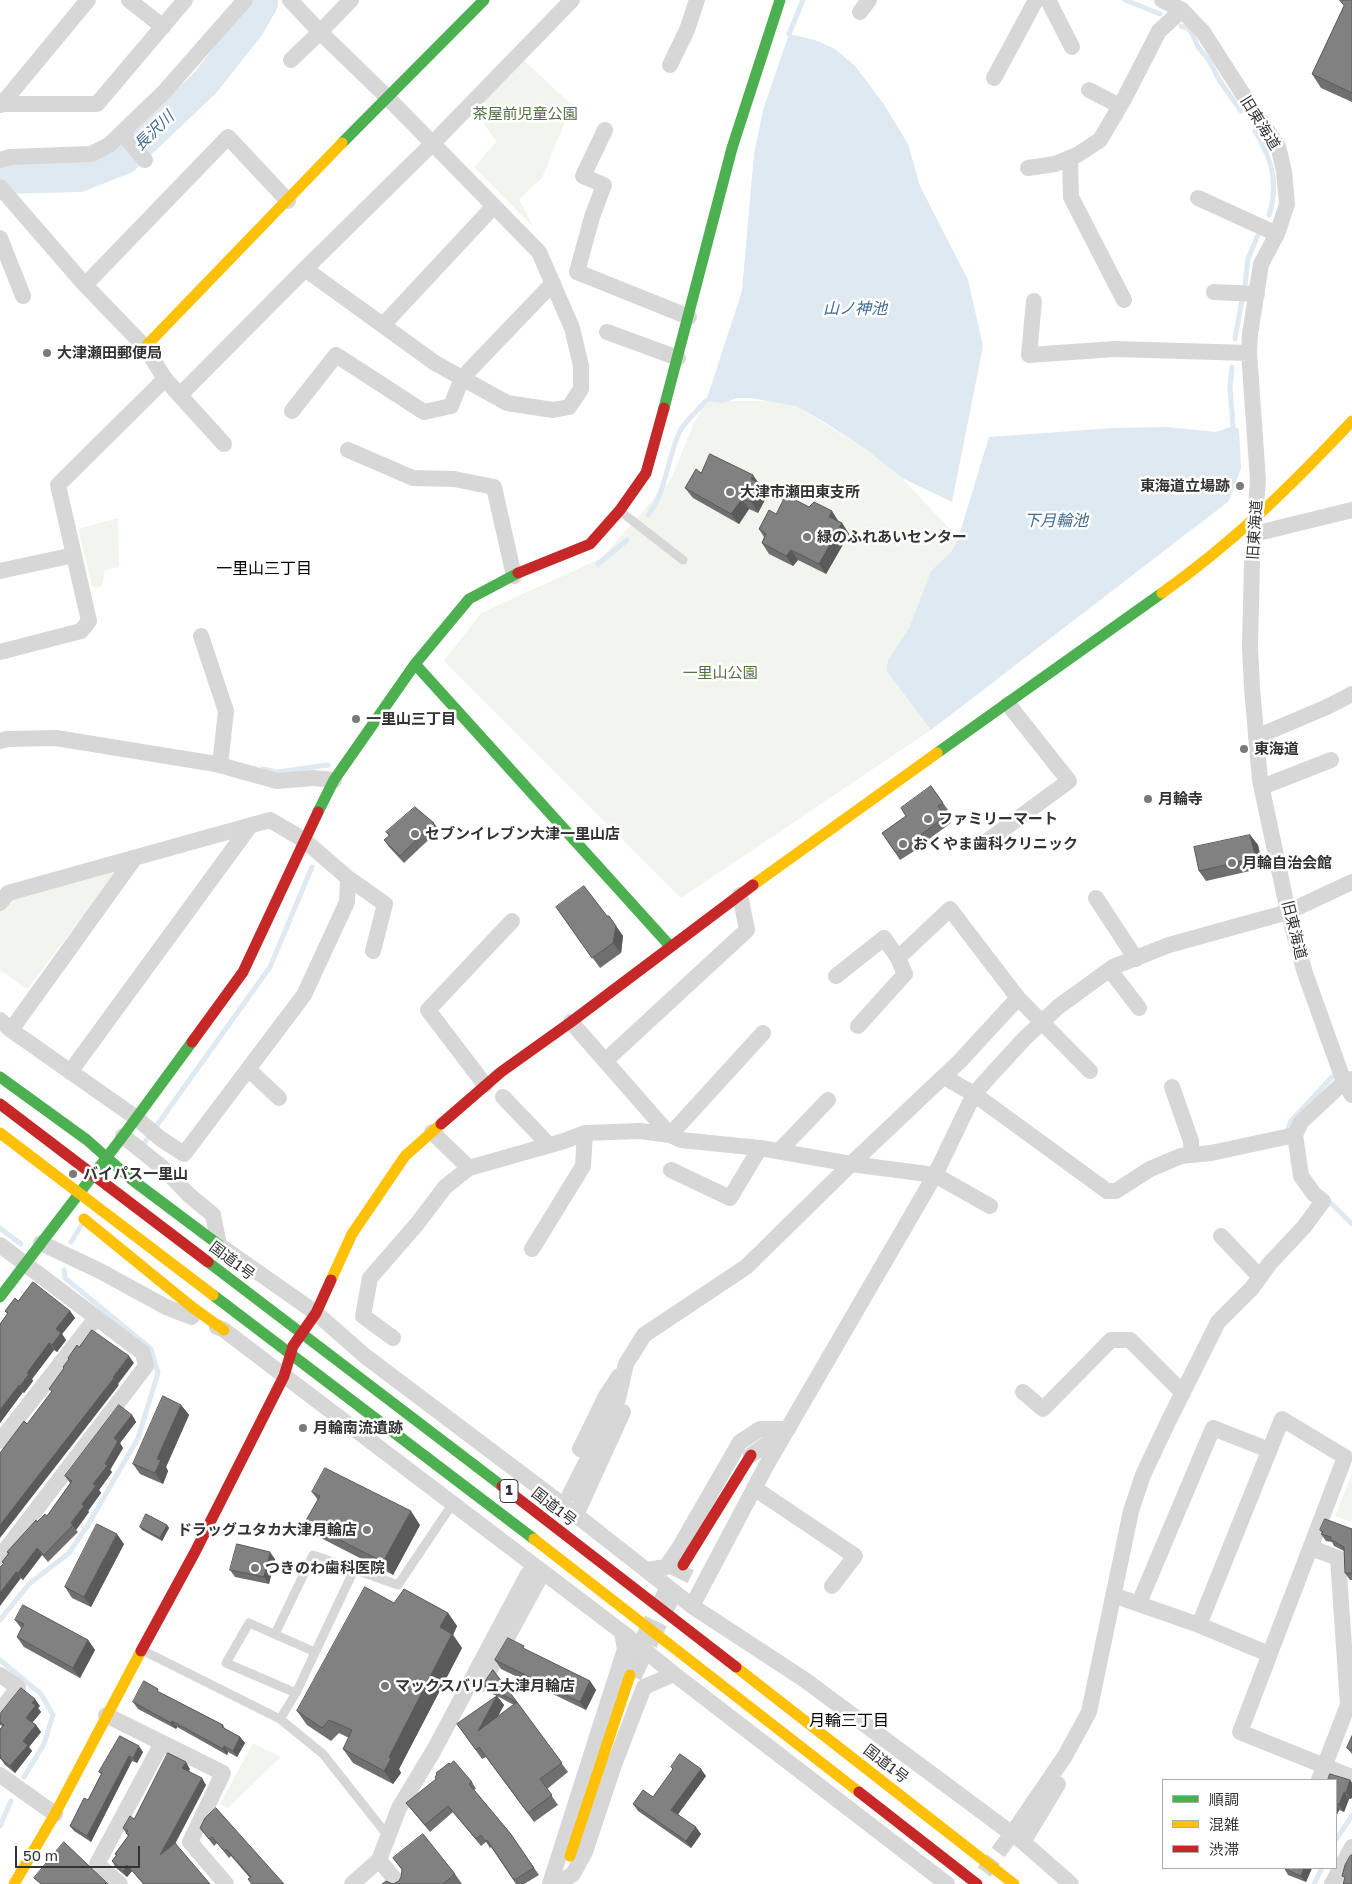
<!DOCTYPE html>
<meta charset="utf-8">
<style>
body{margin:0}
#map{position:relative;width:1352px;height:1884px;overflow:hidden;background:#fff;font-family:"Golos Text","Noto Sans JP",sans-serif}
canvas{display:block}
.legend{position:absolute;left:1162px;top:1779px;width:175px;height:90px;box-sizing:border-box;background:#fff;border:1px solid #adadad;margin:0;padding:6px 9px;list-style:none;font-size:15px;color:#333}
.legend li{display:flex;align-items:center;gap:10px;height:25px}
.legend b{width:25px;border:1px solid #adadad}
.scale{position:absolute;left:15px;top:1846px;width:125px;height:22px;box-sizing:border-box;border:2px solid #333;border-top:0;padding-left:6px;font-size:15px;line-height:18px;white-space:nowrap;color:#333;-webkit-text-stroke:4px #fff;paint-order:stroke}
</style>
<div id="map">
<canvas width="1352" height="1884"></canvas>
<ul class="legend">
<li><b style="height:6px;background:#4caf50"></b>順調</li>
<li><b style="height:6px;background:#ffc107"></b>混雑</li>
<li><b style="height:6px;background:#c62828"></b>渋滞</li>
</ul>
<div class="scale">50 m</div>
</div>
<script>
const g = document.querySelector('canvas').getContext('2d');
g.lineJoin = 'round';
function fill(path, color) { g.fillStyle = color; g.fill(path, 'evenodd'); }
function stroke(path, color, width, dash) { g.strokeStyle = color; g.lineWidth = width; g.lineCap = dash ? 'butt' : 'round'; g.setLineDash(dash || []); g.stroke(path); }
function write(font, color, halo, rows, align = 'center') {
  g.font = font + ' "Golos Text","Noto Sans JP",sans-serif'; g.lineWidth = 5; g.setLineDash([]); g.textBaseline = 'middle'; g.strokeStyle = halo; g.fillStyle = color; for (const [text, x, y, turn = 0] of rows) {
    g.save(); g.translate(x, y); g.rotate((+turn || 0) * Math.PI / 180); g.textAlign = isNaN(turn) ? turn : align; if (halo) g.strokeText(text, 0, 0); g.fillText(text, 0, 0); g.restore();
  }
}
fill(new Path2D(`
 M518,55L572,105L542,178L519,199L534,228L474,167L496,142L476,111Z
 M706,401H777L796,406L867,450L902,478L958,538L951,552L931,571L909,628L888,660L886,670L931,730L681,898L444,661L481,613L602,558L671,479L693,425Z
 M118,518L119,567L105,570L102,586L93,588L78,529Z
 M119,869L27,989L0,970V911L8,893Z
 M1352,1474V1522L1335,1516Z
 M253,1743L281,1757L228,1808L220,1804Z`), '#f1f5ed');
fill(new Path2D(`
 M789,34L815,40L835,49L855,66L883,103L908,144L920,186L968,280L983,346L952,502L902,478L867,450L829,425L796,406L751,398H737L723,403L706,401L742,291L754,154L763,110Z
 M1233,426L1239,429L1241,468L1229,501L931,730L886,670L888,660L909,628L931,571L951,552L958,539L989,437L1114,428L1168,427L1216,432Z`), '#dee9f2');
stroke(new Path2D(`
 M1125,0L1160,14
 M1181,26L1188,28L1193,35L1198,47L1208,59L1220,81L1241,111
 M789,34L803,0
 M1255,131C1272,159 1279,184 1269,215
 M1245,285L1248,259L1258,235
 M1235,339L1242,300
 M1232,367L1230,387L1233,426
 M648,515C666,493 668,455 680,431C686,420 698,410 706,401
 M598,564L627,540
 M262,769L277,772L328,765
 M1288,1129L1291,1121L1332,1077
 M145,1142L270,967L312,867
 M1332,1204L1352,1224
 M0,1228L21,1244
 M71,1242L81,1226
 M0,1620L29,1584L69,1553L88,1525L138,1438L158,1373L151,1349L65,1278L64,1270
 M0,1660L41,1694L53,1715L44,1744L24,1777
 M0,1826L11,1801
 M1336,1840L1352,1815
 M1314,1884L1322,1868`), '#dee9f2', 5);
stroke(new Path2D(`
 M0,179L79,177L125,159L205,83L250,26L263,3`), '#dee9f2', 30);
stroke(new Path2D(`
 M984,1872L1018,1825`), '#d6d6d6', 16, [16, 8]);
stroke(new Path2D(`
 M630,1675L683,1565`), '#d6d6d6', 24, [24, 12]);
stroke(new Path2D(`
 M620,511L683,560
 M275,1634L313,1555L398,1585L453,1503
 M142,1650L280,1719L323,1754L388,1836
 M296,1693L226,1663L249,1623L315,1652
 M280,1719L296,1693L354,1570`), '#d7d7d7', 9);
stroke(new Path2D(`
 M129,0L163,27
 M290,0L320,32L387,97L539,252L572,328L581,366V389L569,407L553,410L507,403L435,363L305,269
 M1048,0L1072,47
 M1162,0L1182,10L1203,32L1257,116L1278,146L1284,171L1287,204L1277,234L1261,264L1250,334L1249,353L1258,480L1252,562L1250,647L1252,688L1260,780L1288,912L1305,973L1344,1082L1352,1095
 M860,12L869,0
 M291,60L320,32L351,0
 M670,65L687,30L697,0
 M994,78L1036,0
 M1089,90L1120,106
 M0,104H97L185,0
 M1,105L88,0
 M605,130L583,176L604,185L592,217L577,272L689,317
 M123,134L145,160
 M1070,158L1071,197L1124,300
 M0,160L10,157L91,154L109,145L164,92L245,0
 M1028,168L1055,164L1077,155L1100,140L1123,101L1159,31L1182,10
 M0,187L85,285L145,347L165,379L224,444
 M1198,198L1277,234
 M0,238L23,296
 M85,285L228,137L288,201
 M1214,292L1257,294
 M1034,301L1029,355L1115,349L1249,353
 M383,325L494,206
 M607,332L678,358
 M180,395L305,269L433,143L572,0
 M292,411L336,355L424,412L451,406L462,378L553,283
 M348,450L413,478L454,479L494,487L514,576
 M1254,534L1352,510
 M0,571L74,555
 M201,636L226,711L220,765
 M0,652L81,631L89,621L58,485L165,379
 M1256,737L1327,707L1352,694
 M0,741L7,739L56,738L216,764L277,781L313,778L334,780
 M1262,787L1331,760
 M986,842L1069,781L1008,704
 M348,878L385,904L373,951
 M1096,898L1136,959
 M0,903L8,893L270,820L304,840L348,878L347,902L304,995L184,1154L161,1139L135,1117L11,1030L0,1020
 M1110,970L1139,1008
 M1018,998L1090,1071
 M571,1022L670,1135
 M858,1026L905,974L898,958
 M11,1030L134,859
 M605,1061L747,930L740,895
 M248,1069L279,1098
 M70,1072L250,826
 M944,1077L974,1094L1107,1191H1116L1150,1169L1181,1156L1211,1153L1295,1135
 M485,1085L428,1010L512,921
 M1172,1087L1191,1141L1192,1155
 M503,1097L549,1145
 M432,1132L469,1168
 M670,1135L763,1033
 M123,1136L163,1168L189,1195L213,1215L219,1245L316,1313L365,1356L576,1515L692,1606L805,1680L1023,1842L1071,1884
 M779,1151L828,1100
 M671,1170L730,1198L760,1148
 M1221,1236L1260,1277
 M41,1243L100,1271L166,1307L192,1317
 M0,1245L143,1353L146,1366L0,1557
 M532,1249L583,1166L585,1133
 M217,1327L224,1330L622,1632L674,1674L947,1884
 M393,1338L363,1316L370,1278L417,1224L445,1187L469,1168L564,1141L585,1133L640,1131L670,1135L681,1140L760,1148L851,1164L935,1175L990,1206
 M1023,1392L1043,1409L1111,1340H1130L1183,1393
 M0,1441L96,1318
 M580,1449L606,1396L619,1376
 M751,1455L784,1432
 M754,1488L855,1556L832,1586
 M570,1494L618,1399L626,1364L644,1335L746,1267L851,1164L960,1061L1018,998L950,909L898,958L884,938L836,976
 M576,1515L623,1412
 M1311,1548L1338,1558L1348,1705L1319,1780
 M646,1570L666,1567L679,1548L740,1442L760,1429H788
 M1113,1595L1199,1625L1269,1654
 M1139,1603L1213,1428L1269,1450
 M692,1606L766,1466L935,1175L974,1094L991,1075L1024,1039L1058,1007L1113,967L1169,945L1288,912L1352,882
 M1199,1625L1282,1419L1345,1457L1240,1732L1352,1777
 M0,1675L18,1687L0,1712
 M482,1684L543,1572
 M106,1715L223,1773L190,1842L226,1884
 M0,1775L55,1814
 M1018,1825L1065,1756L1089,1712L1131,1511L1143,1475L1169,1420L1218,1322L1252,1288L1270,1263L1304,1227L1323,1201L1314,1194L1301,1176L1295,1135L1301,1122L1344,1082L1352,1079
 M1023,1842L1058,1784
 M379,1860L399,1884
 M120,1884L97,1864L162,1743
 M352,1884L379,1860L399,1808L434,1750L528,1574
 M550,1884L625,1649L622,1632
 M557,1884L573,1874L585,1852L614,1765L644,1687L674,1674
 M1332,1884L1352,1847`), '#d7d7d7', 16);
stroke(new Path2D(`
 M342,143L484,0
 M664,408L732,148L780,0
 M415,664L670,946
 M937,753L1162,593
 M318,812L334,780L415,664L469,599L518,573
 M0,1077L87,1140L131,1179L219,1245
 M208,1262L502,1486
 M213,1295L534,1539
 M0,1297L123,1136L192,1042`), '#4caf50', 11);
stroke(new Path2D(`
 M145,347L342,143
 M1162,593C1235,541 1291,486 1352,421
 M753,885L937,753
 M0,1133L213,1295
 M84,1219L192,1307L224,1330
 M331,1280L352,1234L405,1156L441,1124
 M534,1539L859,1792
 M736,1667L1014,1884
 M570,1856L630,1675
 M14,1884L55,1814L141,1651`), '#ffc107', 11);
stroke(new Path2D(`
 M518,573L590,544L620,510L646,473L664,408
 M192,1042L243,972L318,812
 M0,1104L208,1262
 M441,1124L501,1072L571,1022L753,885
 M502,1486L736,1667
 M683,1565L751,1455
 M141,1651L195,1552L284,1376L293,1346L316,1313L331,1280
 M859,1792L977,1884`), '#c62828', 11);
fill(new Path2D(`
 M1352,0V102L1321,88L1312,74L1344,6Z
 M701,473L759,483L761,484L768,494L758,513L749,509L739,524L693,498L685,488Z
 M776,514L839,522L842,523L849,534L826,574L798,560L793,566L769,554L762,543L764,537L759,529Z
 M931,786L948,810L944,812L951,823L918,847L919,848L900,860L882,833L906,816Z
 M434,823L439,830L404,863L389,847L384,840L389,836L386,832Z
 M1250,835L1258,845L1263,868L1206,881L1199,871Z
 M556,907L607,916H609L623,936L621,953L600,968Z
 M18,1301L70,1311L75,1318L62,1334L66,1340L57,1352L54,1350L32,1379L33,1381L24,1393L23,1392L0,1423V1324L8,1315L5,1311Z
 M181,1405L189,1415L166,1467L168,1471L163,1484L140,1474L133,1464Z
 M132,1415L136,1422L120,1443L123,1448L110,1470L112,1472L99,1490L101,1493L88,1511L89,1512L76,1530L78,1532L48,1562L42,1555L23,1580L2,1562L8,1554L7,1552L37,1522L47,1516L70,1483L65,1476Z
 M312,1492L420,1525L393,1575L315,1535L305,1522L318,1500Z
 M167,1525L169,1528L162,1541L142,1530L140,1527Z
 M1352,1529V1580H1350L1345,1573L1344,1551L1334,1546L1332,1542L1326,1541L1321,1534L1322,1533L1320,1530Z
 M124,1544L91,1607L72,1598L65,1587Z
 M275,1559L269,1584L235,1577L230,1570Z
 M394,1603L448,1613L457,1626L453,1635L462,1648L399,1769L401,1773L393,1784L353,1763L343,1749L349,1738L339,1733L331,1741L307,1725L297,1711Z
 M15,1620L88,1640L95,1650L80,1678L24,1647L17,1637L21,1628Z
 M526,1650L590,1681L596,1690L586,1710L501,1669L495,1660Z
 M493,1670L568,1772L547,1789L558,1805L534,1822L486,1757L482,1759L457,1724L497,1696L488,1692L483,1685ZM497,1696L514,1705L497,1717L504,1705Z
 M161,1693L223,1725L225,1729L240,1737L245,1743L237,1757L228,1752L227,1755L177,1727L176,1729L138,1709L133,1702Z
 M40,1706L38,1708L41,1712L32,1723L36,1725L41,1732L29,1747L32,1751L15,1773L5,1765L0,1758V1729L2,1726L0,1725V1714Z
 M120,1736L143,1752L137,1763L132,1761L91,1842L74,1831L70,1826L88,1800L101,1774L99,1772Z
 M1352,1736V1754L1347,1748Z
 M671,1767L706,1776L678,1814L701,1834L691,1848L638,1811L633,1804L653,1797L673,1770Z
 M190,1769L189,1771L206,1785L175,1844L210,1884H143L132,1871L127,1877L116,1868L112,1861L116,1855L115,1854L128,1836L123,1828Z
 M1336,1780H1350L1352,1783V1797L1351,1799H1349L1344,1812L1339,1810L1336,1817Z
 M472,1782L476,1789L474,1790L510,1833L539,1875L524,1884H516L491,1847L490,1848L486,1842L481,1846L453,1812L430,1832L406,1803Z
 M200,1828L284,1884H252L248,1879L250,1878L231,1856L229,1858L217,1843L214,1846Z
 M393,1858L455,1874L462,1884H382H393L399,1881L401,1877L402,1870Z
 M1284,1868H1312L1306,1882L1288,1875Z`), '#6f6f6f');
fill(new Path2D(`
 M753,475L760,485L751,479Z
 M761,484L768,494L758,513L751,502Z
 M742,499L749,509L739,524L731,514Z
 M832,511L839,522L829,517Z
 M842,523L849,534L826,574L819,564Z
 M791,550L798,560L793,566L786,556Z
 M1250,835L1258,845L1263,868L1256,858Z
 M616,926L623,936L621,953L613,943Z
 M70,1311L75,1318L62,1334L66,1340L57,1352L52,1345L56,1329Z
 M49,1343L54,1350L32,1379L33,1381L24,1393L20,1386L27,1373Z
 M129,1356L134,1363L118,1384L119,1385L0,1538V1525Z
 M19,1385L23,1392L0,1423V1410Z
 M181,1405L189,1415L166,1467L168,1471L163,1484L155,1473L157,1459Z
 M132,1415L136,1422L120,1443L123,1448L110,1470L112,1472L99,1490L101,1493L88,1511L89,1512L76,1530L71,1523L93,1484L114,1438Z
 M411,1511L420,1525L393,1575L383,1562Z
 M167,1525L169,1528L162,1541L160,1538Z
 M117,1534L124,1544L91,1607L84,1597Z
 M37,1548L42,1555L23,1580L18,1573Z
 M270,1552L275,1559L269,1584L264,1577Z
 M16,1572L21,1578L0,1606V1593Z
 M448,1613L457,1626L453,1635L462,1648L399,1769L401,1773L393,1784L384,1771L440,1627Z
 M88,1640L95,1650L80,1678L73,1668Z
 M590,1681L596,1690L586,1710L580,1702Z
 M497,1696L504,1705L485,1741L478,1731Z
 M35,1699L40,1706L38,1708L41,1712L31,1724L26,1718L32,1703Z
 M172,1721L177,1727L176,1729L171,1723Z
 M36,1725L41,1732L29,1747L32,1751L15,1773L10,1766L23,1741Z
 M240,1737L245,1743L237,1757L233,1751Z
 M139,1746L143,1752L137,1763L133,1758Z
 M224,1746L228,1752L227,1755L223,1749Z
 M129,1756L132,1761L91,1842L87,1836Z
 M186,1762L190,1769L187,1774L182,1768Z
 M701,1769L706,1776L676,1817L671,1810Z
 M202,1778L206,1785L165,1862L160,1855Z
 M1350,1780L1352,1783V1797L1351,1799L1346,1793Z
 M1344,1792L1349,1799L1344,1812L1339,1805Z
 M1336,1805L1339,1810L1336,1817Z
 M696,1827L701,1834L691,1848L686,1841Z
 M127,1865L132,1871L127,1877L123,1871Z
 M1304,1868H1312L1306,1882L1301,1876Z`), '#5a5a5a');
const building = new Path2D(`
 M1340,0H1352V93L1312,74L1344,6Z
 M710,454L753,475L751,479L761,484L751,502L742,499L731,514L685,488L696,469L701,473Z
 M786,495L809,507L814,502L832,511L829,517L842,523L819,564L791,550L786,556L762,543L766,534L759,529L769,510L776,514Z
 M931,786L943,803L938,806L946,816L914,840V841L896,853L882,833L906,816L901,808Z
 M415,807L434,823L400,856L384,840L390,835L386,832Z
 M1250,835L1256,858L1199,871L1194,847Z
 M584,886L607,916H609L616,926L613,943L592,958L556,907Z
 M33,1282L70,1311L56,1329L61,1333L52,1345L49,1343L27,1373L29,1374L20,1386L19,1385L0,1410V1324L8,1313L5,1311L15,1298L18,1301Z
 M92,1330L129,1356L113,1377L114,1378L0,1525V1453L24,1421L27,1424L52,1391L49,1389L64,1368L63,1367L69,1359L68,1358L77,1345L79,1347Z
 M163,1396L181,1405L157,1459L161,1460L155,1473L133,1464Z
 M119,1405L132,1415L114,1438L118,1441L105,1464L108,1465L93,1484L96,1486L82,1504L84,1506L71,1523L73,1525L44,1555L37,1548L18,1573L16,1572L0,1593V1567L4,1563L2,1562L9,1553L7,1552L36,1520L37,1522L45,1514L47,1516L72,1481L65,1476Z
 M325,1468L411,1511L383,1562L305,1522L320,1496L312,1492Z
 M146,1514L167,1525L160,1538L140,1527Z
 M1325,1519L1352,1529V1573H1345L1344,1547L1330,1539L1331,1537L1321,1534L1323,1532L1320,1530Z
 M97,1524L117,1534L84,1597L65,1587Z
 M237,1544L270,1552L264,1577L230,1570Z
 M365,1587L394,1603L404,1589L448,1613L440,1627L452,1634L389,1757L391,1759L384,1771L343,1749L352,1730L329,1720L322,1728L297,1711Z
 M23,1605L88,1640L73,1668L17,1637L24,1624L15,1620Z
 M508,1638L524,1646L523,1648L590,1681L580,1702L495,1660Z
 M493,1670L517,1702L483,1685Z
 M144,1681L158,1689L157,1691L223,1725L222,1727L240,1737L233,1751L224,1746L223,1749L172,1721L171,1723L133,1702Z
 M21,1688L35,1699L32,1703L36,1705L26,1718L36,1725L23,1741L28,1745L10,1766L0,1758L1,1757L0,1755V1729L4,1725L0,1722V1714Z
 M497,1696L478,1731L517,1702L562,1763L540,1779L552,1795L528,1813L479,1747L476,1750L457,1724Z
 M120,1736L139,1746L133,1758L129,1756L87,1836L70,1826L84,1798L88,1800L102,1773L99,1772Z
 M1352,1736V1750L1347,1748Z
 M168,1753L186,1762L182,1768L202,1778L160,1855L175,1843L210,1884H144L127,1865L123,1871L112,1861L117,1855L115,1854L129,1835L126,1833L128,1831L123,1828L130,1816L134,1819Z
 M680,1754L701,1769L671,1810L696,1827L686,1841L633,1804L643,1790L653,1797L673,1769L671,1767Z
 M454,1761L472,1782L469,1784L510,1833L534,1868L514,1880L487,1840L485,1841L481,1835L476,1839L448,1806L425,1825L406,1803L436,1779L435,1777L437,1774L436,1773L449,1763L450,1764Z
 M1330,1774L1350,1780L1346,1793L1344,1792L1339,1805L1336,1803V1780H1328Z
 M216,1808L284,1884H252L248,1879L251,1877L226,1849L224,1851L212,1837L209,1839L200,1828L205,1818Z
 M423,1834L455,1874L443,1884H382L386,1881L393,1884L399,1881L401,1877L402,1869L393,1858Z
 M64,1842L108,1884H41L34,1878Z
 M1351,1855H1352V1884H1343L1345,1877L1342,1876L1345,1865Z
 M1284,1868H1304L1301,1876Z`);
fill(building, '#818181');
stroke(building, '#5a5a5a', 1);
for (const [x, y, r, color] of [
 [47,353,5,"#7a7a7a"],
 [1240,486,5,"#7a7a7a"],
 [730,492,5,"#7a7a7a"],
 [807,537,5,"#7a7a7a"],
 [356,719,5,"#7a7a7a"],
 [1244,749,5,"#7a7a7a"],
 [1148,799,5,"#7a7a7a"],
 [928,819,5,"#7a7a7a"],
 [415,834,5,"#7a7a7a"],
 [903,844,5,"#7a7a7a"],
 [1232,863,5,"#7a7a7a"],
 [73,1174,5,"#7a7a7a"],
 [303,1428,5,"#7a7a7a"],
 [367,1530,5,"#7a7a7a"],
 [255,1568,5,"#7a7a7a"],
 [385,1686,5,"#7a7a7a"]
]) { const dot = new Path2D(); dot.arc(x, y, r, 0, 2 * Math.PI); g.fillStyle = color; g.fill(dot); stroke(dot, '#fff', 2); }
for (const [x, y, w] of [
 [509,1491,18]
]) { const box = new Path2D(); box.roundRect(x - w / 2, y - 11.5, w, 23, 4); g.fillStyle = '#fff'; g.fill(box); stroke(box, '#333', 1); }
write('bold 14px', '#333', null, [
 ["1",509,1491]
]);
write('15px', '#516f40', '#fff', [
 ["茶屋前児童公園",525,114],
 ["一里山公園",720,673]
]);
write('15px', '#333', '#fff', [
 ["旧東海道",1260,123,58],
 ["旧東海道",1255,530,-86],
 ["旧東海道",1294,930,76],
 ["国道1号",232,1261,37],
 ["国道1号",554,1507,38],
 ["国道1号",886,1764,38]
]);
write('bold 15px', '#333', '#fff', [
 ["大津瀬田郵便局",57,353],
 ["東海道立場跡",1230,486,"right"],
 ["大津市瀬田東支所",740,492],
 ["緑のふれあいセンター",817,537],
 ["一里山三丁目",366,719],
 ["東海道",1254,749],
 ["月輪寺",1158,799],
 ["ファミリーマート",938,819],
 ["セブンイレブン大津一里山店",425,834],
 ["おくやま歯科クリニック",913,844],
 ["月輪自治会館",1242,863],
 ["バイパス一里山",83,1174],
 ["月輪南流遺跡",313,1428],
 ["ドラッグユタカ大津月輪店",357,1530,"right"],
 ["つきのわ歯科医院",265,1568],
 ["マックスバリュ大津月輪店",395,1686]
], 'left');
write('italic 16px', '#416c94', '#fff', [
 ["長沢川",154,131,-44],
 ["山ノ神池",855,309],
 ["下月輪池",1056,521]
]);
write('16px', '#000', '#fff', [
 ["一里山三丁目",264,569],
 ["月輪三丁目",849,1721]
]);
</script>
